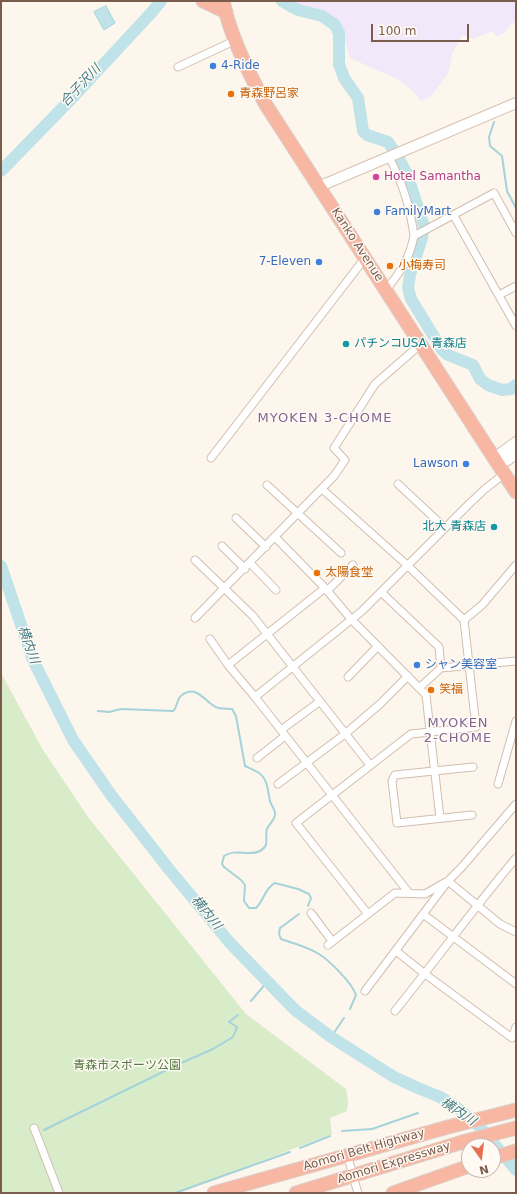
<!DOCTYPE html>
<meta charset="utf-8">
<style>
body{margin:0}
#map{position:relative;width:517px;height:1194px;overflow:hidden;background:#fdf6ec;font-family:"DejaVu Sans",sans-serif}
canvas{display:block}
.frame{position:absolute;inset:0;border:2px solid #7a5c4d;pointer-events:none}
.north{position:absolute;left:461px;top:1138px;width:40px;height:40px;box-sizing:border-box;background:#fffaf3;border:1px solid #cabbb1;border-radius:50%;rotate:166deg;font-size:11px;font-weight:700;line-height:16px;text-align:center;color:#7a5c4d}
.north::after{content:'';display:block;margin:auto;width:14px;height:18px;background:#e76f51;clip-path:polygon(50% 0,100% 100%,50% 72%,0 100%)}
.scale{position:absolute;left:371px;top:24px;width:98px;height:18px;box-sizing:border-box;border:2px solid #7a5c4d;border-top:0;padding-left:5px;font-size:12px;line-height:14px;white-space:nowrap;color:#7a5c4d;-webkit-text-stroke:3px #fffaf3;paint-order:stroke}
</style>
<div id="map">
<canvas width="517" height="1194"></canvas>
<div class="frame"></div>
<div class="north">N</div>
<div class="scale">100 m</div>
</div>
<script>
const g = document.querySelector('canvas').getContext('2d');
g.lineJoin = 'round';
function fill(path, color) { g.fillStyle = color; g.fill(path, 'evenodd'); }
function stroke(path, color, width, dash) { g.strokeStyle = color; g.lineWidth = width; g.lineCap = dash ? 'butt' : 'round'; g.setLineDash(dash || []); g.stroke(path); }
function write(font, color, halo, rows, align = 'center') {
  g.font = font + ' "DejaVu Sans","Noto Sans JP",sans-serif'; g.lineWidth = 3; g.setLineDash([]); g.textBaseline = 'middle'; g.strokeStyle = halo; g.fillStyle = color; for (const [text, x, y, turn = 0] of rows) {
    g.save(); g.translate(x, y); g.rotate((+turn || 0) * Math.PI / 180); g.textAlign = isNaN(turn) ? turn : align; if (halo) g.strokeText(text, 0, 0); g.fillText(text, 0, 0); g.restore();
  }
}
fill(new Path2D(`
 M288,1H516V25L512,22L506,32L497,37L493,31L473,39L463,35L453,51L448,73L442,82L431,96L421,101L411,89L397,79L350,58L342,31L323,12L289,3Z`), '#f3e8fa');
fill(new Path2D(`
 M1,673L43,750L88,817L246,1014L346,1089L348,1101L347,1111L330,1118L332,1134L178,1193H1Z`), '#d8ecc9');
const water = new Path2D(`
 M106,6L115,23L104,30L94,12Z`);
fill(water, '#bfe3e8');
stroke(water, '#a5d3da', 1);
stroke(new Path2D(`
 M494,122L489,137L490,146L502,156L507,191L516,208
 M98,711L109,712L121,709L173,711C178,707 176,699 182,695C196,685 203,699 214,706C219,710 226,708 232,709L236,716L245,766C249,768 254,770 259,773C268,779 268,792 270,801C271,806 276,809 275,815C274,821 269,824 267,829C264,837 271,845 260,851C248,857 236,848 224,856L222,864L224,867L241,880L245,885L244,901L249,908H256C264,900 265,888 275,883L298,889L309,894L311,898L308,906
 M299,914L280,928L279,934L281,939C293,943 308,947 319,954C330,961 352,983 356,995L350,1009
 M251,1001L267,982
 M331,1037L344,1018
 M445,1105L451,1104
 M44,1130L179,1064L213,1049L233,1037L237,1027L229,1022L238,1015
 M342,1131L372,1129L418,1113
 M300,1148L330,1136
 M175,1193L290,1152`), '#a5d3da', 2);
stroke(new Path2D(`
 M282,1L298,10L322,16L335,25L339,33V64L344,78L358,98L363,131L367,135L388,142L398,157L407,174L424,226L422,238L410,275L408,288L411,299L436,340L442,350L448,355L473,365L480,379L488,385L502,390L511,389L516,385
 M1,171L75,95L152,12L161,1
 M1,566L33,660L73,740L111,795L168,868L230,943L295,1010L331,1037L394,1077L418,1088L440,1097L455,1106L480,1127L516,1170`), '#bfe3e8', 12);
const street = new Path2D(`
 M178,67L236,40
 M389,157C403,184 410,206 414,236
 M454,216L516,326
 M386,290C401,271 409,260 414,236L494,193L516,233
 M499,295L516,286
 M211,458L365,258
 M398,484L445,528
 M267,485L341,553
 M322,489L407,565L464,620L476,727L411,734L296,823L368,914
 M236,518L266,547
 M275,537L325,588L351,619L426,695L440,818
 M222,546L245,569
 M195,560L253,616L370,765
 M250,563L276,590
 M327,591L353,565
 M381,592L439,647L441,668
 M195,618L334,476L345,460L334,448L375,384L421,344
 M464,620L482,605L516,565
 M210,639L228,665L255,697L409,893
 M228,665L325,588
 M348,677L378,646
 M419,688L441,668L516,661
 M255,697L362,611L470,503L485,489L504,474
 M281,730L319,702
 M257,758L285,736
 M278,784L345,734L380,704L408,676
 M498,784L516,721
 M472,815L397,823L392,781L395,775L473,767
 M448,881L500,924L516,932
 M311,913L332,941
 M423,914L516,984
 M328,945L395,893L425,894L446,882
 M396,951L425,974L512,1038L516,1027
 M365,991L448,881L461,868L516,804
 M395,1011C436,960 474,908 516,858
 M34,1128L59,1193
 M347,1155L351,1168
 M355,1183L358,1193`);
const secondary = new Path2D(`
 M318,187L516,103
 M516,442L501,453L496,462L506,461L516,454`);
const highway = new Path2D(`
 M203,1L226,12
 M223,1C230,36 249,74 266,105L516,492
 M493,1158L516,1151
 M214,1193L448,1127L516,1110
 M296,1193L466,1141L516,1128
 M393,1193L469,1166`);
stroke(street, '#d1beb0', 9);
stroke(secondary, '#d6c0b0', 12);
stroke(highway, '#dad1cd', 15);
stroke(street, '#fff', 7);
stroke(secondary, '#fff', 10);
stroke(highway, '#f7b7a3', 13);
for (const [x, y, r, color] of [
 [213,66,4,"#3f7fe0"],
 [231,94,4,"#e8710a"],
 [376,177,4,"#d1479c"],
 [377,212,4,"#3f7fe0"],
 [319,262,4,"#3f7fe0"],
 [390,266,4,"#e8710a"],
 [346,344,4,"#0f9aa8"],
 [466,464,4,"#3f7fe0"],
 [494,527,4,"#0f9aa8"],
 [317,573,4,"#e8710a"],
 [417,665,4,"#3f7fe0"],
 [431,690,4,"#e8710a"]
]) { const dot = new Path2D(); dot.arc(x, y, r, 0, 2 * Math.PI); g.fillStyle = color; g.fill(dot); stroke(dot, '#fffaf3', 1.5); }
write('12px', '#366cbe', '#fffaf3', [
 ["4-Ride",221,66],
 ["FamilyMart",385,212],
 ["7-Eleven",311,262,"right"],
 ["Lawson",458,464,"right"],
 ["シャン美容室",425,665]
], 'left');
write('12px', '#c56008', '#fffaf3', [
 ["青森野呂家",239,94],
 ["小梅寿司",398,266],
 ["太陽食堂",325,573],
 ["笑福",439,690]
], 'left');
write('12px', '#b23c85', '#fffaf3', [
 ["Hotel Samantha",384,177]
], 'left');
write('12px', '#7a5c4d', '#fffaf3', [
 ["Kanko Avenue",357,245,57],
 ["Aomori Belt Highway",364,1150,-16],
 ["Aomori Expressway",394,1163,-17]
]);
write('12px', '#0d838f', '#fffaf3', [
 ["パチンコUSA 青森店",354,344],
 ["北大 青森店",486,527,"right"]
], 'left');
write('12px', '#537a41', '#fffaf3', [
 ["青森市スポーツ公園",127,1066]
]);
write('italic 13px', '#437c86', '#fffaf3', [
 ["合子沢川",81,86,-47],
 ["横内川",28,645,70],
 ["横内川",206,913,51],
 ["横内川",458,1112,34]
]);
g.letterSpacing = '1px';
write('13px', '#846695', '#fffaf3', [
 ["MYOKEN 3-CHOME",325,419],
 ["MYOKEN",458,724],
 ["2-CHOME",458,739]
]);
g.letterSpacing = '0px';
</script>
